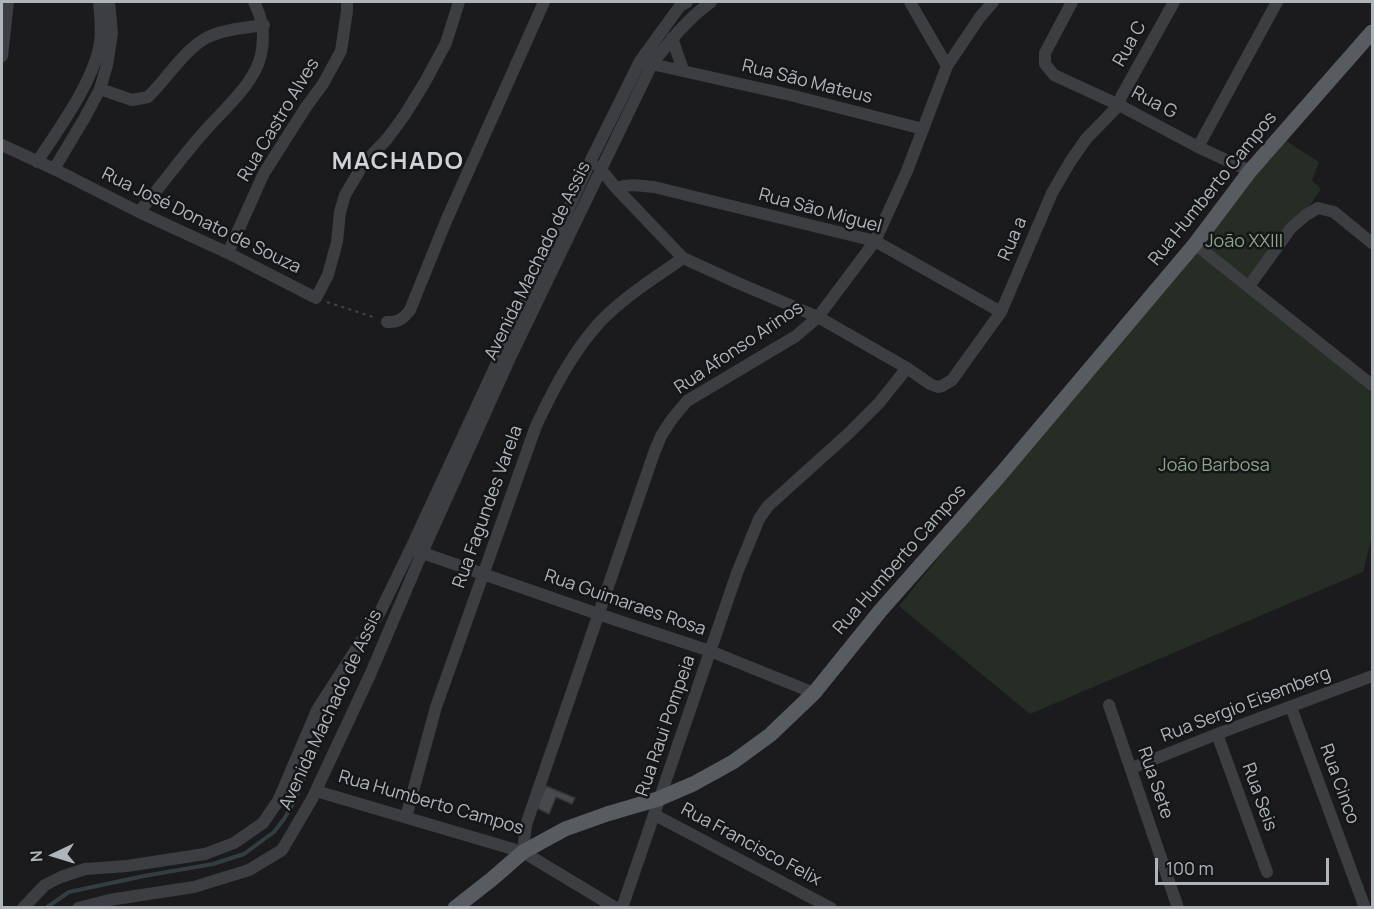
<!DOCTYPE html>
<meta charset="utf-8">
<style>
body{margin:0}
#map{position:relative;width:1374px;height:909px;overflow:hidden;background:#1b1b1d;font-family:Manrope,sans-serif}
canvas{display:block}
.frame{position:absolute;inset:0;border:3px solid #aeb5bb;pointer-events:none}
.north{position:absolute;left:24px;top:825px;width:60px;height:60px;-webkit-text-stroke:4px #161618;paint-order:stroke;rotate:266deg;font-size:16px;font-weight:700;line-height:24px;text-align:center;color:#aeb5bb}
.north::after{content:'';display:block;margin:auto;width:21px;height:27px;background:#aeb5bb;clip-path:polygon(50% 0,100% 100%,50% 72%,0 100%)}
.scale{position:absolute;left:1155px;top:858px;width:174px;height:27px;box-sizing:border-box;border:3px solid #aeb5bb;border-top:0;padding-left:8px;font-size:18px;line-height:21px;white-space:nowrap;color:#aeb5bb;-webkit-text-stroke:4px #161618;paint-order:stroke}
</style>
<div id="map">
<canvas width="1374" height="909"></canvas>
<div class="frame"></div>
<div class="north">N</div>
<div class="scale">100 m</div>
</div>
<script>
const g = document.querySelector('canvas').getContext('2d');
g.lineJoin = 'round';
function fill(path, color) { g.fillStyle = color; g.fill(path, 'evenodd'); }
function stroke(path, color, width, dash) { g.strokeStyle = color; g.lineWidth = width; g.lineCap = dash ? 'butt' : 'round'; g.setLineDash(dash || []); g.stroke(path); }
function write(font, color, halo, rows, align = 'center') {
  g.font = font + ' Manrope,sans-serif'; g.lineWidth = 5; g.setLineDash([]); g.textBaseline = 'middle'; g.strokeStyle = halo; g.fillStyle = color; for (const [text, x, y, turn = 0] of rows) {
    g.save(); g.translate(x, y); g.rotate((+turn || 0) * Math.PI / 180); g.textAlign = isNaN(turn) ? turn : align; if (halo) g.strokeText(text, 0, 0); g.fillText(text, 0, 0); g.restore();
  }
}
fill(new Path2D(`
 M1280,137L1319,162L1312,180L1321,189L1250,292L1372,393V536L1363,572L1030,714L899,606Z`), '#252d25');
stroke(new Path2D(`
 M46,908L69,892L144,876L213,864L244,854L274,832L284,819L293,804L328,725`), '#333e42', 4);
const building = new Path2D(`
 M546,786L575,798L572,804L556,797L549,814L537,808Z`);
fill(building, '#48494d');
stroke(building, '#353639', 1.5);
stroke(new Path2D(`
 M327,302L376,318`), '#424549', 2, [3, 4.5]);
stroke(new Path2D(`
 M910,2L947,66
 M1072,2L1045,53V64L1054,75L1119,105L1198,147L1250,171
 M672,38L683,70
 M2,56L8,2
 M647,63L790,95L923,129
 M100,89L132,100L148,97C168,78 183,50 208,37C225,29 245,28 264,25
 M2,145L54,169L139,212L228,253L316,298L328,275L337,242L340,212L345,195L364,163L387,139L404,116L425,82L446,43L459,2
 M1198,147L1277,2
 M37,162C58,130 94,81 100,43C102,29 100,15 99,2
 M599,167L616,188L683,258L738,283L818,317L907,368L930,384L938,387L942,386L952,380L1001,312L1052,193L1070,162L1086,139L1119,105L1121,97L1174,2
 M54,169L84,119L100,89L107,65L112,33L109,2
 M616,188C629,183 641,186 654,187L875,241L1001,312
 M139,212C161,186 181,158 203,133C223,110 254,85 261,55C265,34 263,20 254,2
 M1195,244L1372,385
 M228,253L264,173L306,107L323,84L341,51L347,11V2
 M1249,286L1291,228L1306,215L1318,208L1334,212L1372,243
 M387,322C398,323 404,318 410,310L446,221L544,2
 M417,551L598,614L710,651L814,693
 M1109,705L1178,908
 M1291,707L1365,908
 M1217,734L1267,872
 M1132,768L1217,734L1372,676
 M316,791L523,852L616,908
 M655,815L831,908
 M406,817L436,707L536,426C553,390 572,353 599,323C623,297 655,278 683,258
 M523,852L526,825L654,453L661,436L672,419L687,401L796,336L818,317L875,241L907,171L947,66L980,17L993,2
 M23,908L45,885L61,877L85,869L127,866L205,854L234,843L263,823L278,801L317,710L380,612L411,548L592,158L640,61L680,6L687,2
 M78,908L109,900L194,887L249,870L282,850L312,799L370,675L422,553L509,360L652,64C670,41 687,19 711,2
 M622,908L737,573L759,519L768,506L848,434L879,403L907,368`), '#3c3e42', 12);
stroke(new Path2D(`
 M455,908L492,879L523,852L565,829L607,814L658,799L693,784L733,762L770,735L814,693L881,610L1001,474L1195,244L1250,171L1372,32`), '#585b60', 15);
write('18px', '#aeb5bb', '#161618', [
 ["Rua C",1130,44,-61],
 ["Rua São Mateus",807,82,14],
 ["Rua G",1154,103,28],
 ["Rua Castro Alves",279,120,-59],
 ["Rua Humberto Campos",1213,189,-51],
 ["Rua São Miguel",820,211,15],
 ["Rua José Donato de Souza",201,221,26],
 ["Rua a",1013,239,-67],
 ["Avenida Machado de Assis",538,261,-64],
 ["Rua Afonso Arinos",739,348,-34],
 ["Rua Fagundes Varela",488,507,-70],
 ["Rua Humberto Campos",900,560,-49],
 ["Rua Guimaraes Rosa",625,603,19],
 ["Rua Sergio Eisemberg",1246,705,-21],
 ["Avenida Machado de Assis",331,710,-65],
 ["Rua Raui Pompeia",666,726,-71],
 ["Rua Sete",1155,783,71],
 ["Rua Cinco",1339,784,70],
 ["Rua Seis",1259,797,70],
 ["Rua Humberto Campos",431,803,16],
 ["Rua Francisco Felix",751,845,28]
]);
write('18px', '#8aa587', '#161618', [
 ["João XXIII",1244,242],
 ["João Barbosa",1214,466]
]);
g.letterSpacing = '1.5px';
write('bold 24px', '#cfd3d8', '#161618', [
 ["MACHADO",398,162]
]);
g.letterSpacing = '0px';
</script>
